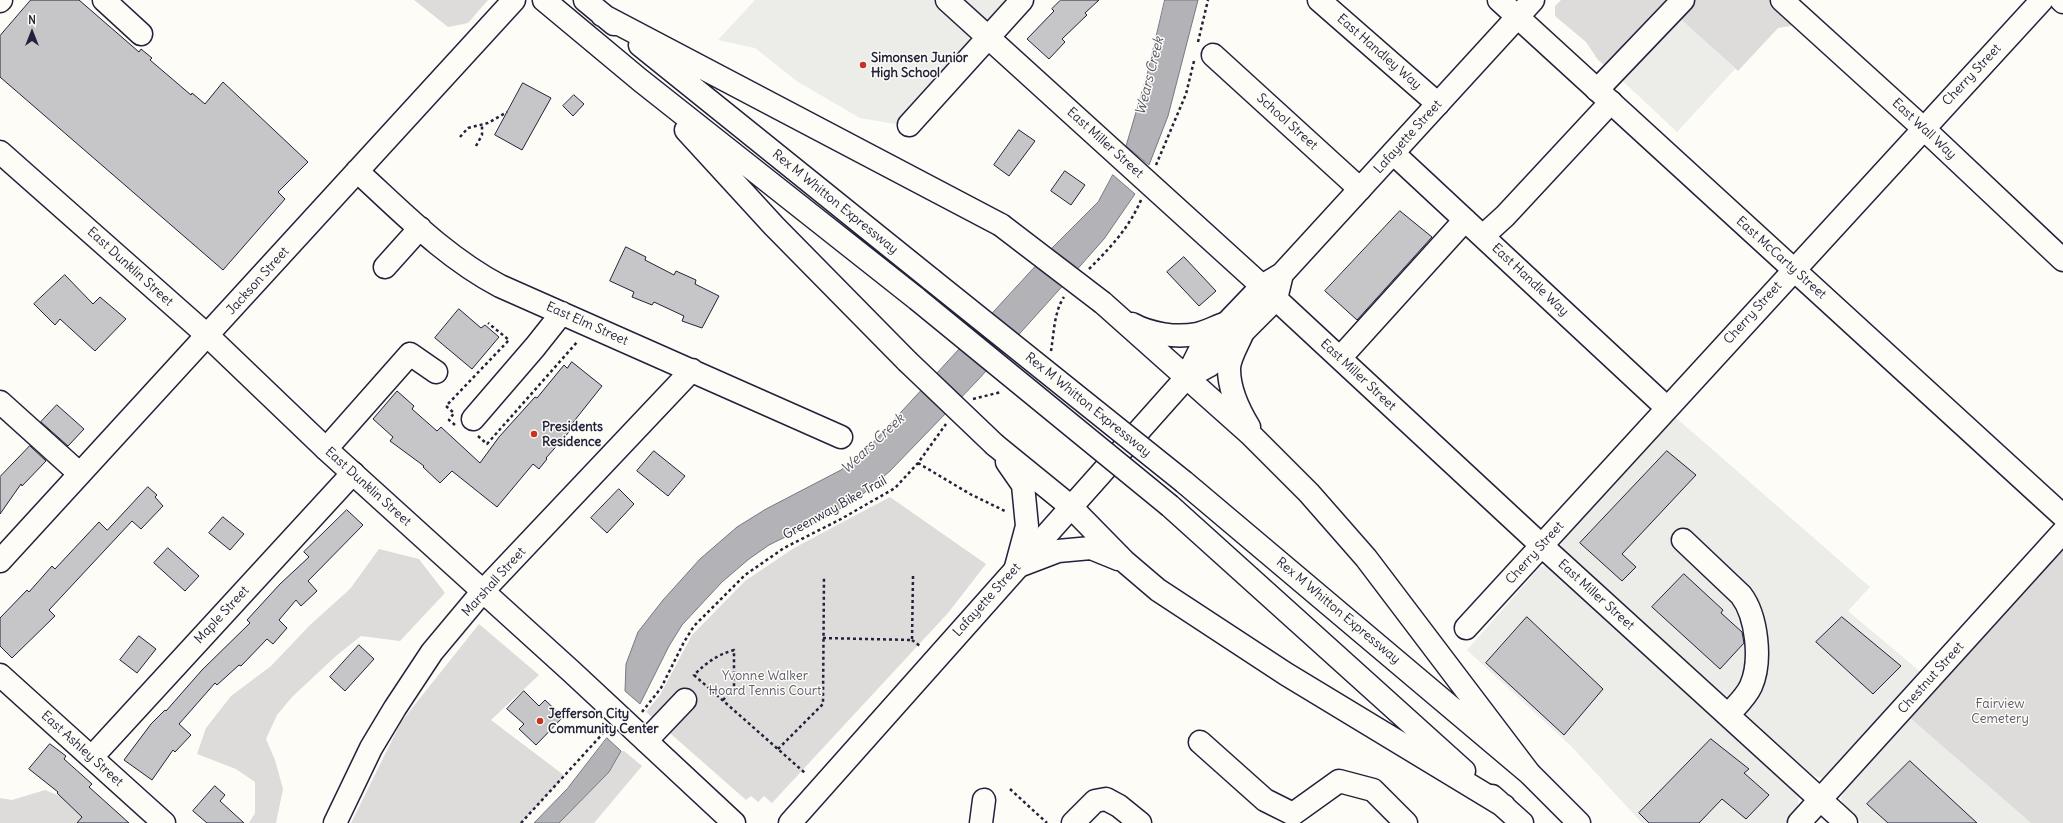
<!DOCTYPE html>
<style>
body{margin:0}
#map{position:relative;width:2063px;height:823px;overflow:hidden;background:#fdfcf7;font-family:Delius,sans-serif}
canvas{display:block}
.north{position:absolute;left:12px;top:12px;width:40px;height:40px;-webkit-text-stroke:3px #fdfcf7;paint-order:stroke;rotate:0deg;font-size:11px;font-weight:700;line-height:16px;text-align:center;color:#22223b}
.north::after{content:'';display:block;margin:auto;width:14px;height:18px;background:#22223b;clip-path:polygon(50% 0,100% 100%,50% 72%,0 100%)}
</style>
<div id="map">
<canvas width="2063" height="823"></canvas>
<div class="north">N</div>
</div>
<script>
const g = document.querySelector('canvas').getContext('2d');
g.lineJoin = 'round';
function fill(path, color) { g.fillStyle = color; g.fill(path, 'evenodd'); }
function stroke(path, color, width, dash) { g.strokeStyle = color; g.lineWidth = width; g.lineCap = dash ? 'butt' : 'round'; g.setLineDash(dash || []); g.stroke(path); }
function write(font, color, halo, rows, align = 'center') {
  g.font = font + ' Delius,sans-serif'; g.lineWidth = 3; g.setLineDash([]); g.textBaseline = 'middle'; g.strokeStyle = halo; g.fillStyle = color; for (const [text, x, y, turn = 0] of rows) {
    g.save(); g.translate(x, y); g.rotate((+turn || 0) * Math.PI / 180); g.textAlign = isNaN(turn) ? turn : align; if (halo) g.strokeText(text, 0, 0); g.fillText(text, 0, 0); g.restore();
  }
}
fill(new Path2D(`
 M755,0H1009L895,124L860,118L798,82L755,48L718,40Z
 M1672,10L1735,69L1677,132L1614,73Z
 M1674,416L1870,587L1848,611L1923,674L1824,779L1812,775L1563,552L1561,544L1563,538Z
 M1548,565L1556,570L1799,795L1797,811L1785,823H1642L1571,746L1467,650L1540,567Z
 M1910,718L2031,823H1862L1845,808L1841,799L1845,790Z`), '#ecece9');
fill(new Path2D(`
 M414,0H488L468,23L448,27Z
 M1561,0H1772L1788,14L1791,26L1778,28L1738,71L1672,11L1614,73L1598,60L1586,42L1555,16V6Z
 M890,497L986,564L948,613L772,803L764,796L758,802L751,796L746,800L646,712L660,695L692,635L745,581L794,548Z
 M2063,545V823H2031L1910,718Z
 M379,549L419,559L445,593L400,641L361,636L336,656L292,697L277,715L266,739L275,760L283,789L276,823H249L255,813V782L236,769L197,754L206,728L231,696L271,666L310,625L350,589Z
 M479,624L539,675L491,720L565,776L521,823H351L401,722Z
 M621,751H624L642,766L594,823H559L609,772Z
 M45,790L124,822V823H0V798L12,800Z`), '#dddcdb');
const water = new Path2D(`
 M1165,0H1198L1168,116L1149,165L1126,146L1147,75Z
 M1113,175L1135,194L1104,239L1058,291L977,381L890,471L863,494L832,514L769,545L749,559L722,582L682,625L669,646L640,704L625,691L626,664L638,632L663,600L700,559L737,527L766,509L841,470L867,449L1053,247L1098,202Z
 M607,738L621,751L609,772L559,823H534L567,789Z`);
fill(water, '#b2b2b7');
stroke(water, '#787885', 1);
const building = new Path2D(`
 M31,0H79L139,52L141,49L152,58L150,60L191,95L192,93L205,104L223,82L308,162L278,192L285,199L223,270L0,77V36Z
 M1061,0H1099L1085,13L1087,15L1062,39L1065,42L1049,59L1027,39L1054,11L1052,9Z
 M523,83L551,98L522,150L495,135Z
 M574,95L584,104L573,116L563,106Z
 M1019,130L1035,141L1009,176L994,165Z
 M1065,171L1085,185L1071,205L1051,191Z
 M1400,211L1432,237L1357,320L1325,291Z
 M626,247L646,257L645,260L674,275L676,271L696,280L695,284L719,296L702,328L682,321L684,316L654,302L652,305L632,297L634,292L610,281Z
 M1184,257L1216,291L1199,306L1167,272Z
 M65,275L93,304L100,297L126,319L95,351L60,319L55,325L34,304Z
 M459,309L481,328L485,325L499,337L472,369L435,338Z
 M572,362L602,386L567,430L569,432L546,458L547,459L539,469L533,464L497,507L452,471L440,483L423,467L424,466L390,441L393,437L373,419L397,391L414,406L412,409L437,431L441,427L480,463L499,437L535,397L537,398L564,365L567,368Z
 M57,405L84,429L68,446L41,422Z
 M30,446L46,461L22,486L21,484L0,514V477Z
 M654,451L685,476L668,496L637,471Z
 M1667,451L1696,475L1622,554L1636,567L1622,581L1580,543Z
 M148,487L157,495L155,497L163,506L141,529L132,521L49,610L55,616L12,658L0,646V618L27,590L29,592L52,566L55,569L99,522L107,530Z
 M619,489L634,504L607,533L591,518Z
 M347,510L363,525L308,581L317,591L301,606L296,600L279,620L287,628L273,644L267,639L241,666L239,665L217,685L215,683L179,724L191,735L175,752L173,750L152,780L124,760L151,724L165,710L166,711L202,670L250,623L247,620L280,584L309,557L304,552Z
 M223,517L244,534L230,550L209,533Z
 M168,548L199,576L185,591L154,563Z
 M1684,574L1723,610L1721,613L1742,632L1744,643L1720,669L1652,607Z
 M1527,617L1603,689L1564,735L1486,663Z
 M1842,617L1901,666L1873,694L1816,642Z
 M139,636L156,649L137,673L120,660Z
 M359,645L374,659L345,691L330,677Z
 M524,691L539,706L545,700L563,717L536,745L519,729L524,724L507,709Z
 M1711,739L1749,769L1744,773L1769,795L1746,819L1722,799L1699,823H1649L1639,813Z
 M50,744L66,756L64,759L92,784L89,787L129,823H77L82,817L57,793L58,792L29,769Z
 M1910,761L1977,823H1888L1867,804Z
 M215,786L225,795L220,801L244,823H207L193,811Z`);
fill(building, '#c6c6c8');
stroke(building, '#22223b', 1);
const minor = new Path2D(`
 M104,0L141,34
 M947,0L1262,286
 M1319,0L1438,104
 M1782,0L1923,128L2063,260
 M0,1L1,0
 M1213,55L1360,189
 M1597,90L1683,0
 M909,125L1022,0
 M1393,153L1667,408
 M357,171C403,213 445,257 500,286L841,437
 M1483,236L1505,216L1611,102
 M385,267L420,228
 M1276,299L1541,545L1846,823
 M1340,358L1465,220
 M0,402L80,474
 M473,419L535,347L562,313
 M326,449L410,354L436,372
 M1683,540L1741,595C1757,616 1762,661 1751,686C1746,697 1736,706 1728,715
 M0,561L514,0
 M1466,628L2042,0
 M0,675L164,823
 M646,741L685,700
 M1200,742L1265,800L1293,814L1339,781L1373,790L1406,823
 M92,757L353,473
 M335,823L371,748L395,708L432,652L483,591L692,370
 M981,823L984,800
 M1073,823L1095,801L1106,799L1119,806L1140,823
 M1799,823L2063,532`);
const major = new Path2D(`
 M1499,0L2063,516
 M2061,0L2063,2
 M0,152L208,336L326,449L572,672L734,823
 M1186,378L1210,365L1276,299L1282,274
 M790,823L1186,378L1199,352L1262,286L1282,274L1533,0`);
const highway = new Path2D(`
 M544,0L640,80L917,299
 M585,0L614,24
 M602,15L1001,225
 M640,45L932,280
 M686,130L774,226L907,361
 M1103,303L1250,434L1309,493L1366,558L1529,773
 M1132,324C1150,334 1176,338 1197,334C1207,332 1217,326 1227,323
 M1242,334C1238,344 1229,358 1229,369C1229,390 1238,409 1249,427
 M995,445L1070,506L1124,561L1158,590L1286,674L1504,806
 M1007,462L1023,485L1027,526L1016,567
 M1184,482L1529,773L1579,823
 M1170,506L1464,771
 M1016,567L1058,551L1091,548L1118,559
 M1492,796L1522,823`);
stroke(minor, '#22223b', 25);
stroke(major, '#22223b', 25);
stroke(highway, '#22223b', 25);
stroke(new Path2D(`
 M1198,42L1208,0
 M460,137L468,128L488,123L507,112
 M476,146L482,135V125
 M1156,165L1186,94L1194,61
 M1089,269C1110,248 1129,228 1141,200
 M1051,351C1054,333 1054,312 1064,297
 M973,399L1001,392
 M455,425L449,420L454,413L446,406L509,340L488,323
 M478,436L487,444L578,341
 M918,463L970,494L1007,512
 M823,638L912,640L913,576
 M912,640L920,646
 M723,700L734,688V650C717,655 707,662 694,675L805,773
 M642,712L661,688L684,642L694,626L745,575L784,548L841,519L895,488L918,463L946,424
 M778,749L823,704L824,576
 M1010,789L1047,823
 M521,823L607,729`), '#22223b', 2.5, [3, 3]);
stroke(minor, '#fdfcf7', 22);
stroke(major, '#fdfcf7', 22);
stroke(highway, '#fdfcf7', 22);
const highwayBridge = new Path2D(`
 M1001,225L1103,303
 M932,280L1184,482
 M917,299L1170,506
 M907,361L995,445`);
stroke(highwayBridge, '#22223b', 25, []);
stroke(highwayBridge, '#fdfcf7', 22);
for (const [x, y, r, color] of [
 [863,65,4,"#c8321e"],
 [534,434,4,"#c8321e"],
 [540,721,4,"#c8321e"]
]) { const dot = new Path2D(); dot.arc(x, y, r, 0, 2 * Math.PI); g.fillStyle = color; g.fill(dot); stroke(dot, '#fdfcf7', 1.5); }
write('13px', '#22223b', '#fdfcf7', [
 ["East Handley Way",1379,52,41],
 ["Cherry Street",1972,75,-47],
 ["School Street",1287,122,42],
 ["East Wall Way",1924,129,43],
 ["Lafayette Street",1408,137,-48],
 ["East Miller Street",1105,143,42],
 ["Rex M Whitton Expressway",835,202,39],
 ["East McCarty Street",1781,258,42],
 ["East Dunklin Street",130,267,42],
 ["East Handle Way",1530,280,43],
 ["Jackson Street",258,281,-48],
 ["Cherry Street",1753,313,-48],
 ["East Elm Street",587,324,24],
 ["East Miller Street",1358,375,43],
 ["Rex M Whitton Expressway",1088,405,39],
 ["East Dunklin Street",368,487,42],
 ["Greenway Bike Trail",835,508,-29],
 ["Cherry Street",1535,553,-48],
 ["Marshall Street",494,582,-48],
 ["East Miller Street",1596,595,42],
 ["Lafayette Street",987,600,-48],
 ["Rex M Whitton Expressway",1338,611,40],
 ["Maple Street",222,615,-47],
 ["Chestnut Street",1931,678,-48],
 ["East Ashley Street",82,749,42]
]);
write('bold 13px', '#22223b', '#fdfcf7', [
 ["Simonsen Junior",871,58],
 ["High School",871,73],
 ["Presidents",542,427],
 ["Residence",542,442],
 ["Jefferson City",548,714],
 ["Community Center",548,729]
], 'left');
write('13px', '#5a5a6b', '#fdfcf7', [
 ["Yvonne Walker",765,676],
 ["Hoard Tennis Court",765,691],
 ["Fairview",2000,704],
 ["Cemetery",2000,719]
]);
write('italic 14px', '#545466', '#fdfcf7', [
 ["Wears Creek",1150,76,-76],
 ["Wears Creek",873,444,-43]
]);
</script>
